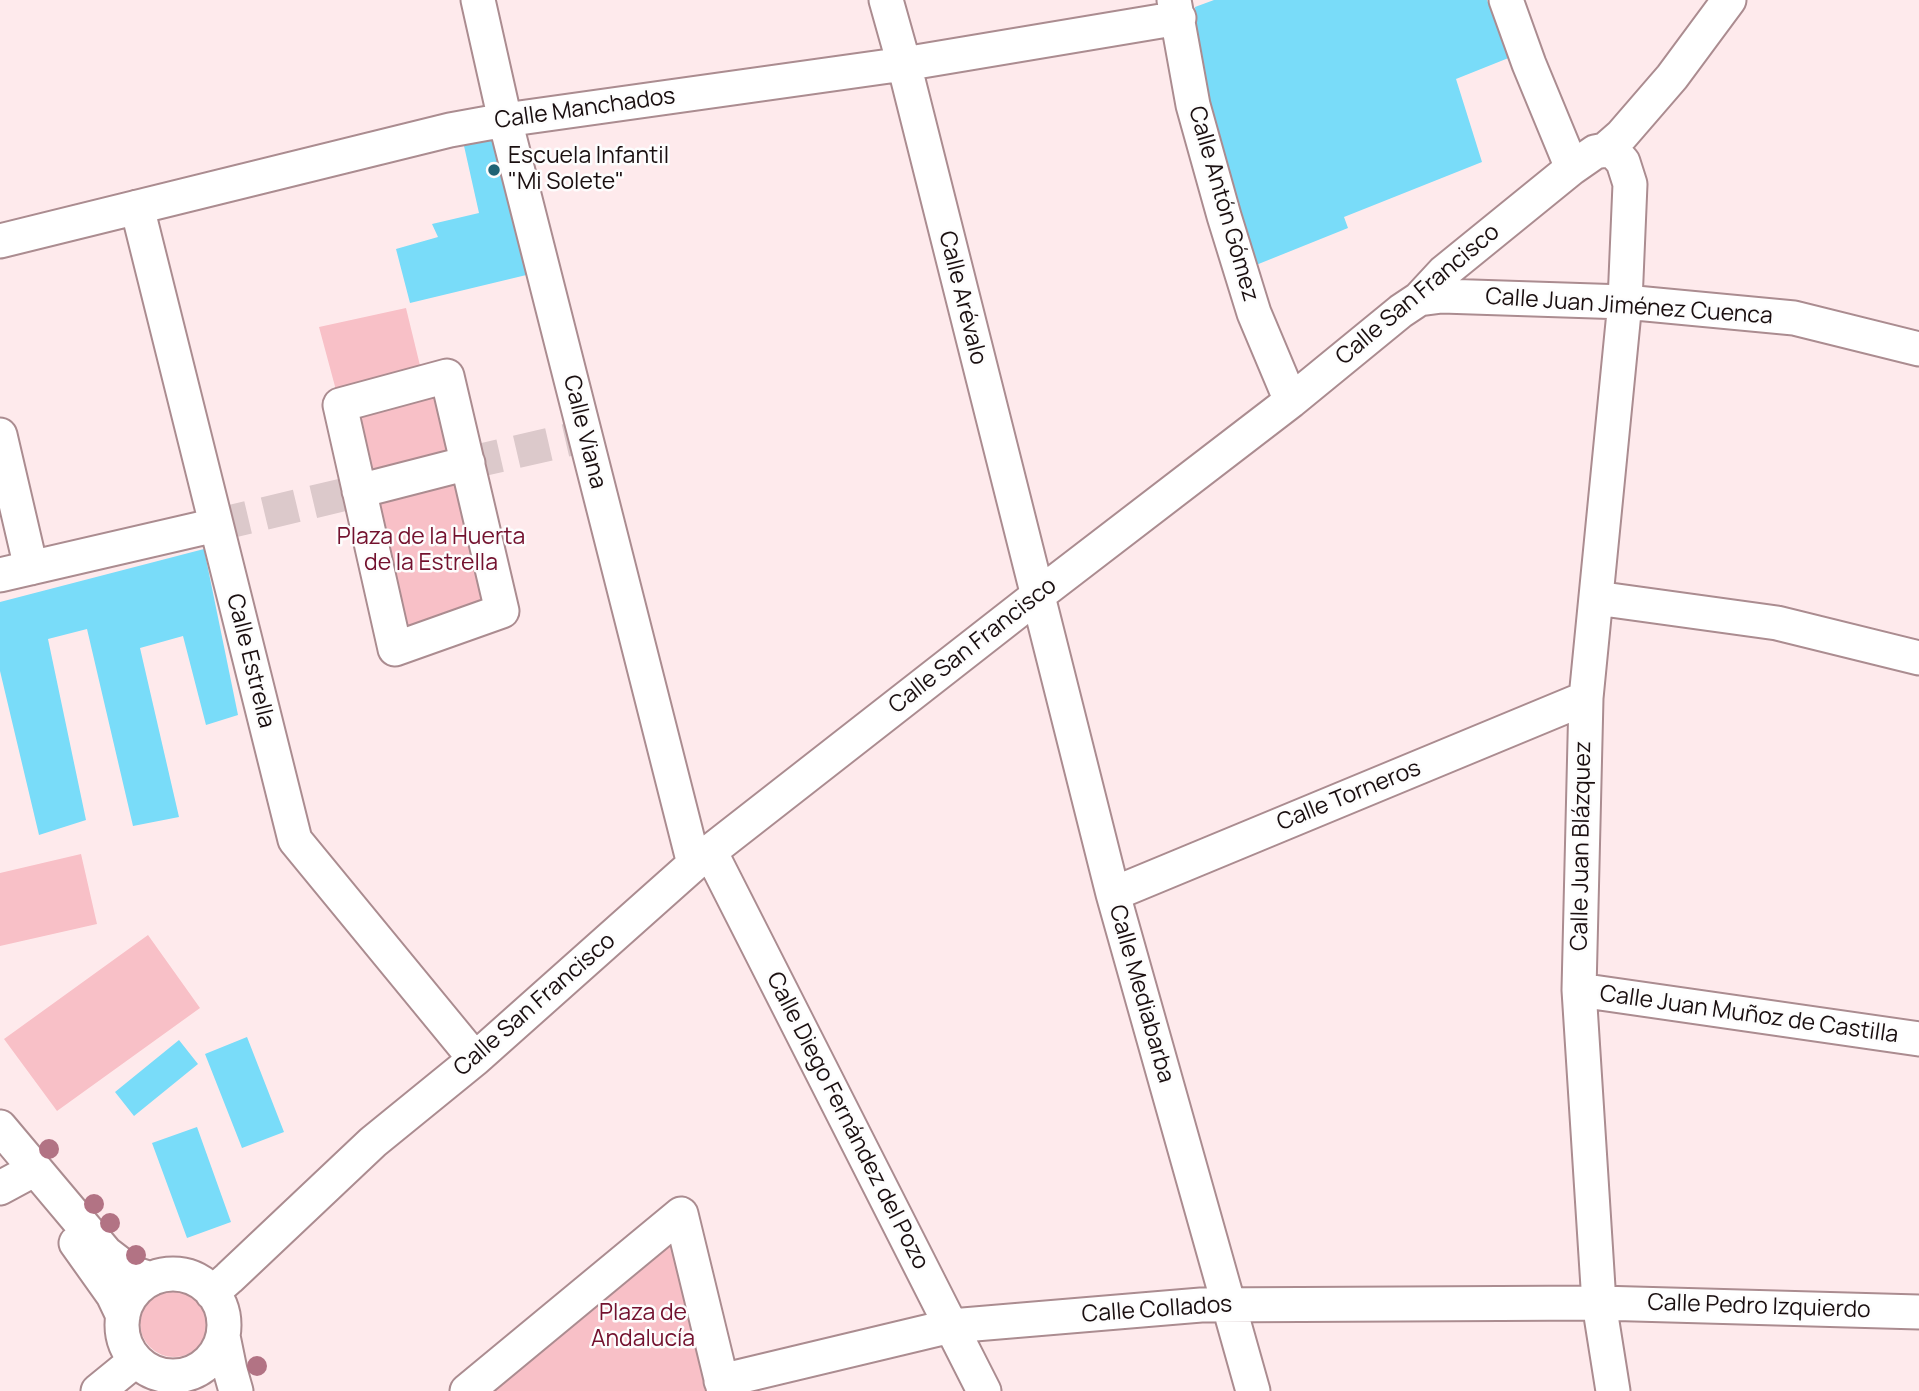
<!DOCTYPE html>
<meta charset="utf-8">
<style>
body{margin:0}
canvas{display:block;background:#feeaec}
</style>
<canvas width="1919" height="1391"></canvas>
<script>
const g = document.querySelector('canvas').getContext('2d');
g.lineJoin = 'round';
function fill(path, color) { g.fillStyle = color; g.fill(path, 'evenodd'); }
function stroke(path, color, width, dash) { g.strokeStyle = color; g.lineWidth = width; g.lineCap = dash ? 'butt' : 'round'; g.setLineDash(dash || []); g.stroke(path); }
function write(font, color, halo, rows, align = 'center') {
  g.font = font + ' Manrope,sans-serif'; g.lineWidth = 5; g.setLineDash([]); g.textBaseline = 'middle'; g.strokeStyle = halo; g.fillStyle = color; for (const [text, x, y, turn = 0] of rows) {
    g.save(); g.translate(x, y); g.rotate((+turn || 0) * Math.PI / 180); g.textAlign = isNaN(turn) ? turn : align; if (halo) g.strokeText(text, 0, 0); g.fillText(text, 0, 0); g.restore();
  }
}
fill(new Path2D(`
 M406,308L424,382L447,376L502,611L395,649L340,405L319,327Z
 M81,854L97,924L0,946V873Z
 M148,935L200,1008L57,1111L4,1039Z
 M681,1214L724,1391H467Z
 M140 1323a34 34 0 1 1 68 0a34 34 0 1 1-68 0Z`), '#f8c0c7');
fill(new Path2D(`
 M1214,0H1487L1511,57L1456,79L1482,162L1344,217L1348,228L1256,265L1203,98L1195,7Z
 M505,120L543,271L410,303L396,249L438,237L432,224L479,213L460,128Z
 M204,549L238,715L206,725L183,636L140,648L179,817L133,826L87,629L48,639L86,820L39,835L0,671V602Z
 M247,1037L284,1132L242,1148L205,1054Z
 M179,1040L198,1064L134,1116L115,1092Z
 M197,1127L231,1222L187,1238L152,1143Z`), '#79dcf9');
stroke(new Path2D(`
 M468,463L585,436
 M216,525L359,491`), '#dcc9cb', 33, [33, 17]);
const minor = new Path2D(`
 M478,0L505,120L694,864
 M886,0L904,64L1113,894L1253,1391
 M1174,0L1193,105L1224,216L1254,313L1291,401
 M1506,0L1529,64L1572,168
 M1605,150L1615,153L1623,162L1630,184L1625,302L1586,698L1579,990L1599,1303L1613,1391
 M137,207L295,840L475,1059
 M0,241L450,130L505,120L904,64L1179,18
 M1419,299L1442,296L1625,302L1794,318L1919,349
 M447,376L502,611L395,649L340,405Z
 M0,435L31,568
 M359,491L468,463
 M0,575L216,525
 M1596,598L1777,623L1919,658
 M710,851L984,1391
 M1113,894L1586,698
 M1579,990L1919,1039
 M0,1127L106,1253L132,1273L151,1279
 M0,1188L26,1174
 M76,1243L113,1295L123,1316
 M122 1325a51 51 0 1 1 102 0a51 51 0 1 1-102 0Z
 M212,1293L229,1278L373,1142L475,1059L694,864L1037,596L1291,401L1401,311L1419,299L1444,272L1572,168L1595,152L1605,150L1621,136L1672,77L1729,0
 M223,1336L230,1370L236,1391
 M721,1381L951,1326L1201,1305L1599,1303L1919,1312
 M98,1391L136,1360
 M467,1391L681,1214L724,1391`);
stroke(minor, '#ab8c90', 37);
stroke(minor, '#fff', 33);
g.fillStyle = '#b27384';
for (const [x, y] of [
 [49,1149],
 [94,1204],
 [110,1223],
 [136,1255],
 [257,1366]
]) { g.beginPath(); g.arc(x, y, 10, 0, 2 * Math.PI); g.fill(); }
for (const [x, y, r, color] of [
 [494,170,7,"#1f6375"]
]) { const dot = new Path2D(); dot.arc(x, y, r, 0, 2 * Math.PI); g.fillStyle = color; g.fill(dot); stroke(dot, '#fdfdfd', 2.5); }
write('23px', '#1a0f10', '#fdfdfd', [
 ["Calle Manchados",585,109,-8],
 ["Calle Antón Gómez",1223,204,74],
 ["Calle San Francisco",1418,295,-40],
 ["Calle Arévalo",962,298,76],
 ["Calle Juan Jiménez Cuenca",1629,307,4],
 ["Calle Viana",584,432,76],
 ["Calle San Francisco",973,646,-38],
 ["Calle Estrella",250,661,76],
 ["Calle Torneros",1349,796,-22],
 ["Calle Juan Blázquez",1582,846,-89],
 ["Calle Mediabarba",1141,994,74],
 ["Calle San Francisco",535,1005,-41],
 ["Calle Juan Muñoz de Castilla",1749,1015,8],
 ["Calle Diego Fernández del Pozo",847,1121,63],
 ["Calle Pedro Izquierdo",1759,1307,2],
 ["Calle Collados",1157,1310,-4]
]);
write('23px', '#1a0f10', '#fdfdfd', [
 ["Escuela Infantil",508,157],
 ["\"Mi Solete\"",508,183]
], 'left');
write('23px', '#73112e', '#fdfdfd', [
 ["Plaza de la Huerta",431,538],
 ["de la Estrella",431,564],
 ["Plaza de",643,1314],
 ["Andalucía",643,1340]
]);
</script>
